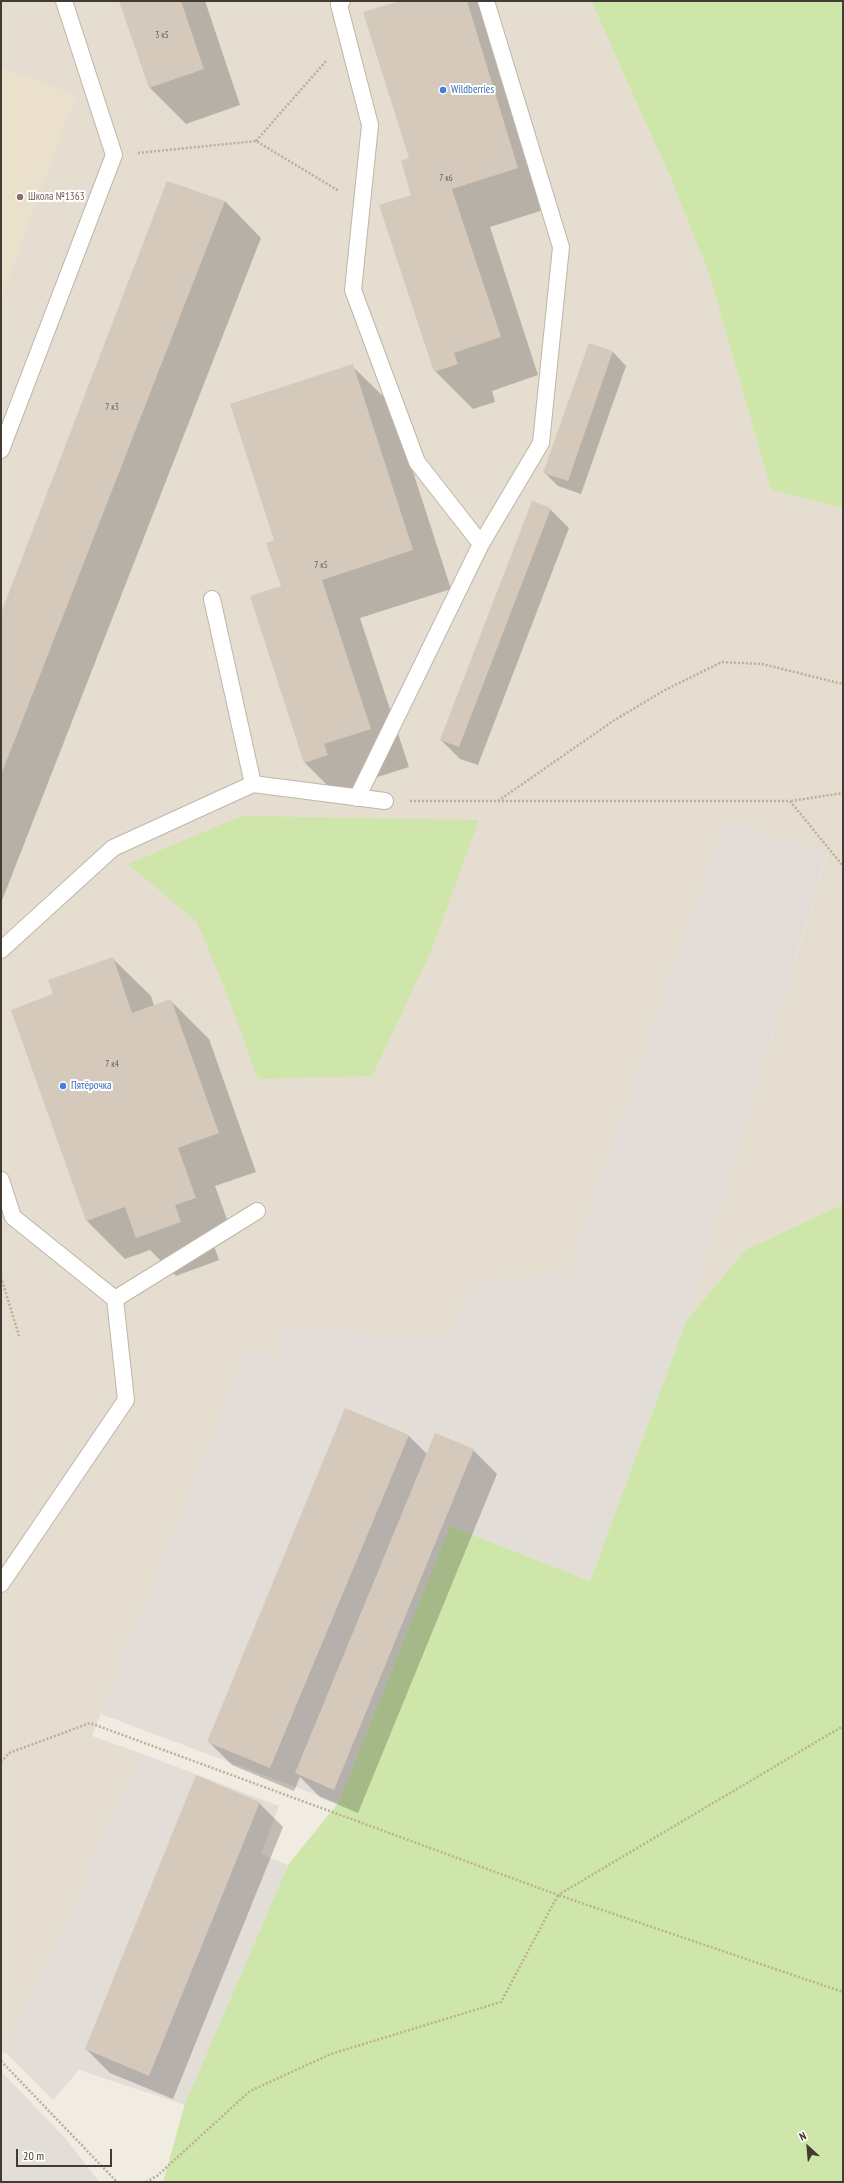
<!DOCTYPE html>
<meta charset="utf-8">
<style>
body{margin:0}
#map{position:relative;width:844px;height:2183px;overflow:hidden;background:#f1ece2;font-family:"PT Sans Narrow",sans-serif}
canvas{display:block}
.frame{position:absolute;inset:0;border:2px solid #423b33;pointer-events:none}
.north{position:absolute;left:788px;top:2127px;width:40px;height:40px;-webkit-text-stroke:3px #fff;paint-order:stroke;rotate:334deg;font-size:11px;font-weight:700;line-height:16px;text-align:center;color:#423b33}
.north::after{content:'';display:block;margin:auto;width:14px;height:18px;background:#423b33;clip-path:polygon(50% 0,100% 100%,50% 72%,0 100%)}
.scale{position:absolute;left:16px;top:2149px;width:96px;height:18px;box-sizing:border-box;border:2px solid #423b33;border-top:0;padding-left:5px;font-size:12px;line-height:14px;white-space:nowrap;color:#423b33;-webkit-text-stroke:3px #fff;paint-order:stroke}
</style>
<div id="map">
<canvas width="844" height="2183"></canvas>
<div class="frame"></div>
<div class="north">N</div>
<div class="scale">20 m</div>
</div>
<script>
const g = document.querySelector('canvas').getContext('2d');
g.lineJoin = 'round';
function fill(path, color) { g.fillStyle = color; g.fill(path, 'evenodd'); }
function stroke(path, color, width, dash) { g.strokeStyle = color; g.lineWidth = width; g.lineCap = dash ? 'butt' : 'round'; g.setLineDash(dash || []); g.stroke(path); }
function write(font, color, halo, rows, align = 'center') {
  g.font = font + ' "PT Sans Narrow",sans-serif'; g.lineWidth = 4; g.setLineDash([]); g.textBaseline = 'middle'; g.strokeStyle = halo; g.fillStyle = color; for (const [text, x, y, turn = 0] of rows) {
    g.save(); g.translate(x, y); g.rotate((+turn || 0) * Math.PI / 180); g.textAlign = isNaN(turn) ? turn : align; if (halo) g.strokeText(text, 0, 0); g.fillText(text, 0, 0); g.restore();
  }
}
fill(new Path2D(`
 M1,1H591L670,177L710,277L771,490L843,508V1204L745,1250L686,1321L828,853L724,821L567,1273L469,1283L455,1335L287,1329L275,1356L247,1349L92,1736L143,1754L5,2052L1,2053Z`), '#e5ddd0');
fill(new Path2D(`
 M724,821L828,852L686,1321L590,1581L450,1526L338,1803L101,1714L247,1349L275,1356L287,1329L454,1335L469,1283L567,1273Z
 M143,1754L279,1806L261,1854L288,1865L185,2105L79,2070L53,2100L5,2052Z
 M1,2071L66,2139L99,2182H1Z`), '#e3ddd7');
fill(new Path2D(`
 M1,68L76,95L1,300Z`), '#eae0cc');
fill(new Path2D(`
 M591,1H843V508L771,490L710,277L670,177Z
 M242,816L479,820L431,951L372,1076L258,1079L225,989L197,922L128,864Z
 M843,1204V2182H163L185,2104L288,1865L338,1803L450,1526L590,1581L686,1321L745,1250Z`), '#cee6aa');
fill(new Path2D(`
 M120,1H205L240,105L186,124L150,88Z
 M404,1H478L556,206L490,227L538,375L492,391L495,402L473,409L435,371L412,195Z
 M225,201L261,238L1,903V616Z
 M589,344L613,352L626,366L581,494L558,486L545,473Z
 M352,366L391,404L451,589L360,618L409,767L362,782L343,801L305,763L251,597L282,587L275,541Z
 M550,509L569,528L478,765L460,759L441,740Z
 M112,958L151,996L154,1006L170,1000L209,1039L256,1172L215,1186L233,1236L213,1243L219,1260L176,1276L150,1250L125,1259L87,1221L55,995Z
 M408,1435L427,1454L473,1450L497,1474L358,1813L320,1797L300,1777L294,1791L232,1765L208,1741Z
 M259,1803L283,1827L173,2099L110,2073L86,2049Z`), '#0003');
fill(new Path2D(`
 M119,1H181L204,69L149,88Z
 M400,1H467L518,168L452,189L501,337L454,353L458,364L434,372L379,205L411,195L401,161L409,158L363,12Z
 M167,181L225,201L1,775V613Z
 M589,343L613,351L568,481L543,473Z
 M353,364L413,550L322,580L371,729L324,744L328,755L304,763L250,596L281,586L266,543L274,540L230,404Z
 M532,501L551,508L459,747L440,740Z
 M113,957L132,1013L171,999L219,1133L178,1148L196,1198L175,1205L181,1222L136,1238L125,1207L86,1221L11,1010L53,994L48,980Z
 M345,1408L409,1435L270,1768L207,1742Z
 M435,1433L474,1449L334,1790L295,1773Z
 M196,1775L260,1802L149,2076L85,2049Z`), '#d5c9bb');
const lane = new Path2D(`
 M342,1L339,5L370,125L353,290L417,462L481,544
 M1,450L114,155L64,1
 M212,599L253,784
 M357,798L481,544L541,443L561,247L486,1
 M1,950L113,848L253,784L385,801
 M1,1180L13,1217L115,1299L126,1400L1,1584
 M115,1299L257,1211`);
stroke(lane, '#bfb6a8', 18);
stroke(new Path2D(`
 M256,141L327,60
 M138,153L256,141L339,191
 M410,801H790L843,866
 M498,801L613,721L665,690L722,662L762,664L843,684
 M791,801L843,793
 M1,1277L19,1336
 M1,1762L9,1753L90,1723L558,1895L843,1726
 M1,2061L117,2182
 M146,2182L157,2176L250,2091L331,2054L501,2002L558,1895L843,1992`), '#beae96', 2.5, [2, 2]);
stroke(lane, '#fff', 16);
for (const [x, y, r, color] of [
 [443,90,4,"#3f7fe0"],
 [20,197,4,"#8d6e63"],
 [63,1086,4,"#3f7fe0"]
]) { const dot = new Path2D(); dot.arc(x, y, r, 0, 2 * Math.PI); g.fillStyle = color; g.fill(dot); stroke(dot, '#fff', 1.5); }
write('9px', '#675e55', null, [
 ["3 к5",162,35],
 ["7 к6",446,178],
 ["7 к3",112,407],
 ["7 к5",321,565],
 ["7 к4",112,1064]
]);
write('11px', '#366cbe', '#fff', [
 ["Wildberries",451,90],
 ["Пятёрочка",71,1086]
], 'left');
write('11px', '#785e54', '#fff', [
 ["Школа №1363",28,197]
], 'left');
</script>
